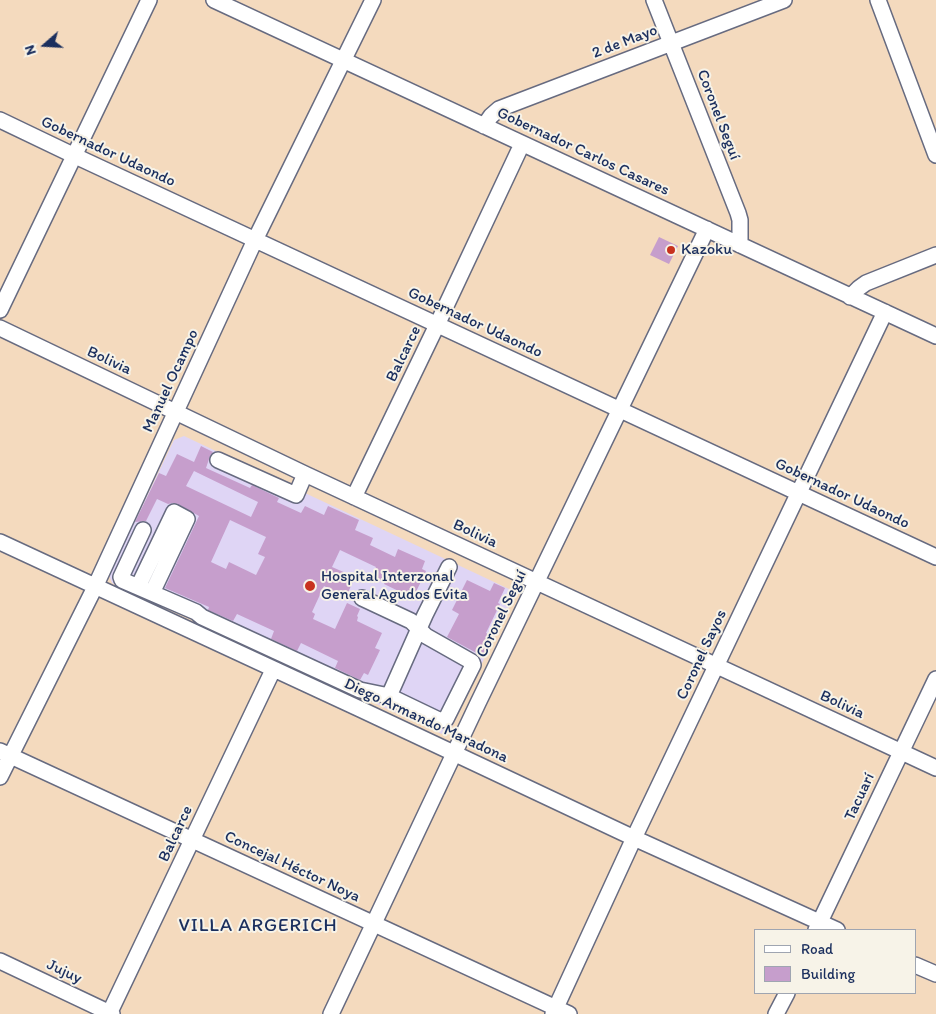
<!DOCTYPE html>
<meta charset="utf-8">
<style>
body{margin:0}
#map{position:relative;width:936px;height:1014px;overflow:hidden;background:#f4dabe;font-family:Itim,sans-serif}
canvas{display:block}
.legend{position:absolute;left:754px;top:929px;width:162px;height:65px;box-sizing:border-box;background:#f7f3e8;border:1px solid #9fa5b1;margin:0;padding:6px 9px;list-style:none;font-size:15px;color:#1b2f5e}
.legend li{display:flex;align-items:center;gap:10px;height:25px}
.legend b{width:25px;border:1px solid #9fa5b1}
.north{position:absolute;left:20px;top:20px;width:50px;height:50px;-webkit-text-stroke:4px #f7f3e8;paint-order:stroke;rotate:251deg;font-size:14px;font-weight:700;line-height:20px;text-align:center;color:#1b2f5e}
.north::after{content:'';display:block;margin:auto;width:18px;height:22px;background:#1b2f5e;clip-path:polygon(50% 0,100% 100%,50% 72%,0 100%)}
</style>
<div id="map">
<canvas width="936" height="1014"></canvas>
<ul class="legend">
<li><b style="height:6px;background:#fff"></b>Road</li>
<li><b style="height:14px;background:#c69ecc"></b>Building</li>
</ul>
<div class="north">N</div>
</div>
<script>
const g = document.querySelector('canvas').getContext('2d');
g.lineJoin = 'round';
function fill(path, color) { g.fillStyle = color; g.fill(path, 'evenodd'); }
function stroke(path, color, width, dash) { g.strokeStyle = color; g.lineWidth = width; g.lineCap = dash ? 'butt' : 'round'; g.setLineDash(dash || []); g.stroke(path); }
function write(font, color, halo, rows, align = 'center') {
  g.font = font + ' Itim,sans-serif'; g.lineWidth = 4; g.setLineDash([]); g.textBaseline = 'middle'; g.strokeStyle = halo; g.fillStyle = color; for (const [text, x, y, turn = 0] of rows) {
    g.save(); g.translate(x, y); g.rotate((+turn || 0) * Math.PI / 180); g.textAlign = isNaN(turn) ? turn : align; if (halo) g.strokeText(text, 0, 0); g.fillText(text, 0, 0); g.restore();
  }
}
fill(new Path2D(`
 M184,436L509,589L513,598L449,733L442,734L112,583L109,575L174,440Z`), '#dfd5f5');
fill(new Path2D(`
 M659,237L678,246L669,264L650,255Z
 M201,446L213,452L210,456L206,468L250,488L252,485L279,498L277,502L301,513L305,506L324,515L328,506L359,520L355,530L373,538L370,545L395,557L398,549L425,561L422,569L426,571L413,598L384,584L385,582L372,576L376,567L340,550L332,567L355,577L346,597L324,586L312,612L315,614L313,619L335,629L347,603L360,609L357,616L358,617L357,621L382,633L375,648L380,650L368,675L364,673L360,680L335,668L338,661L301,643L297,651L271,639L274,631L237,614L233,621L208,610L209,607L165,588L199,516L178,504L173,503L168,504L157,499L146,521L135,522L159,473L166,476L177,454L194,462ZM194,471L258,502L251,517L186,486ZM230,520L266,537L258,554L265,557L256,575L229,562L226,569L211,562Z
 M467,580L490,591L494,583L505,588L498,603L500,604L486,633L494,637L484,657L447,637L459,614L452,610Z`), '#c69ecc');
const minor = new Path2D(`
 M214,0L936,336
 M654,0L738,213L740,220V245
 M878,0L936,155
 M0,120L73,155L936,557
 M484,126L491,116L499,109L784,0
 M850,297L859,288L866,283L936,255
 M0,310L149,0
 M0,328L305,474L936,768
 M218,460L296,495L305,474
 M354,497L437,325L522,144
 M143,530L121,577L122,580L196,612L202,617L360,690L389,696L439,720L446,719L473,665L472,662L426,636L411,621L362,598
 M0,542L360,709L634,838L837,930
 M138,587L174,512L187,519L152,593
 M389,696L425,615L449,567
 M0,751L569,1014
 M0,777L95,587L255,240L373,0
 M816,930L936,679
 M0,961L112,1014
 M915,965L936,974
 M109,1014L273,670
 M331,1014L478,703L707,229
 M553,1014L634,838L885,312
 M776,1014L787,993`);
stroke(minor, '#676b80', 18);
stroke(minor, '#fff', 15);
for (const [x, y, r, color] of [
 [671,250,5,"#c8321e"],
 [310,586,6,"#c8321e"]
]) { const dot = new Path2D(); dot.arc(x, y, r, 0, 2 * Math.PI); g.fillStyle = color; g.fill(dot); stroke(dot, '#f7f3e8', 2); }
write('16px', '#1b2f5e', '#f7f3e8', [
 ["2 de Mayo",625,42,-21],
 ["Coronel Seguí",718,115,69],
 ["Gobernador Udaondo",108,152,25],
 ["Gobernador Carlos Casares",583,152,25],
 ["Gobernador Udaondo",475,323,25],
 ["Balcarce",404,354,-64],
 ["Bolivia",109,361,25],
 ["Manuel Ocampo",171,381,-65],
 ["Gobernador Udaondo",842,494,25],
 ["Bolivia",475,534,25],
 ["Coronel Seguí",502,614,-64],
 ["Coronel Sayos",702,655,-65],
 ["Bolivia",842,705,25],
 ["Diego Armando Maradona",426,721,25],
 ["Tacuarí",860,797,-65],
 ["Balcarce",176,834,-65],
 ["Concejal Héctor Noya",292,867,25],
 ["Jujuy",64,972,25]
]);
write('16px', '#1b2f5e', '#f7f3e8', [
 ["Kazoku",681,250],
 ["Hospital Interzonal",321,577],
 ["General Agudos Evita",321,595]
], 'left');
g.letterSpacing = '1px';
write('19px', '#1b2f5e', '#f7f3e8', [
 ["VILLA ARGERICH",258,926]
]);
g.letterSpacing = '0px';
</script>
